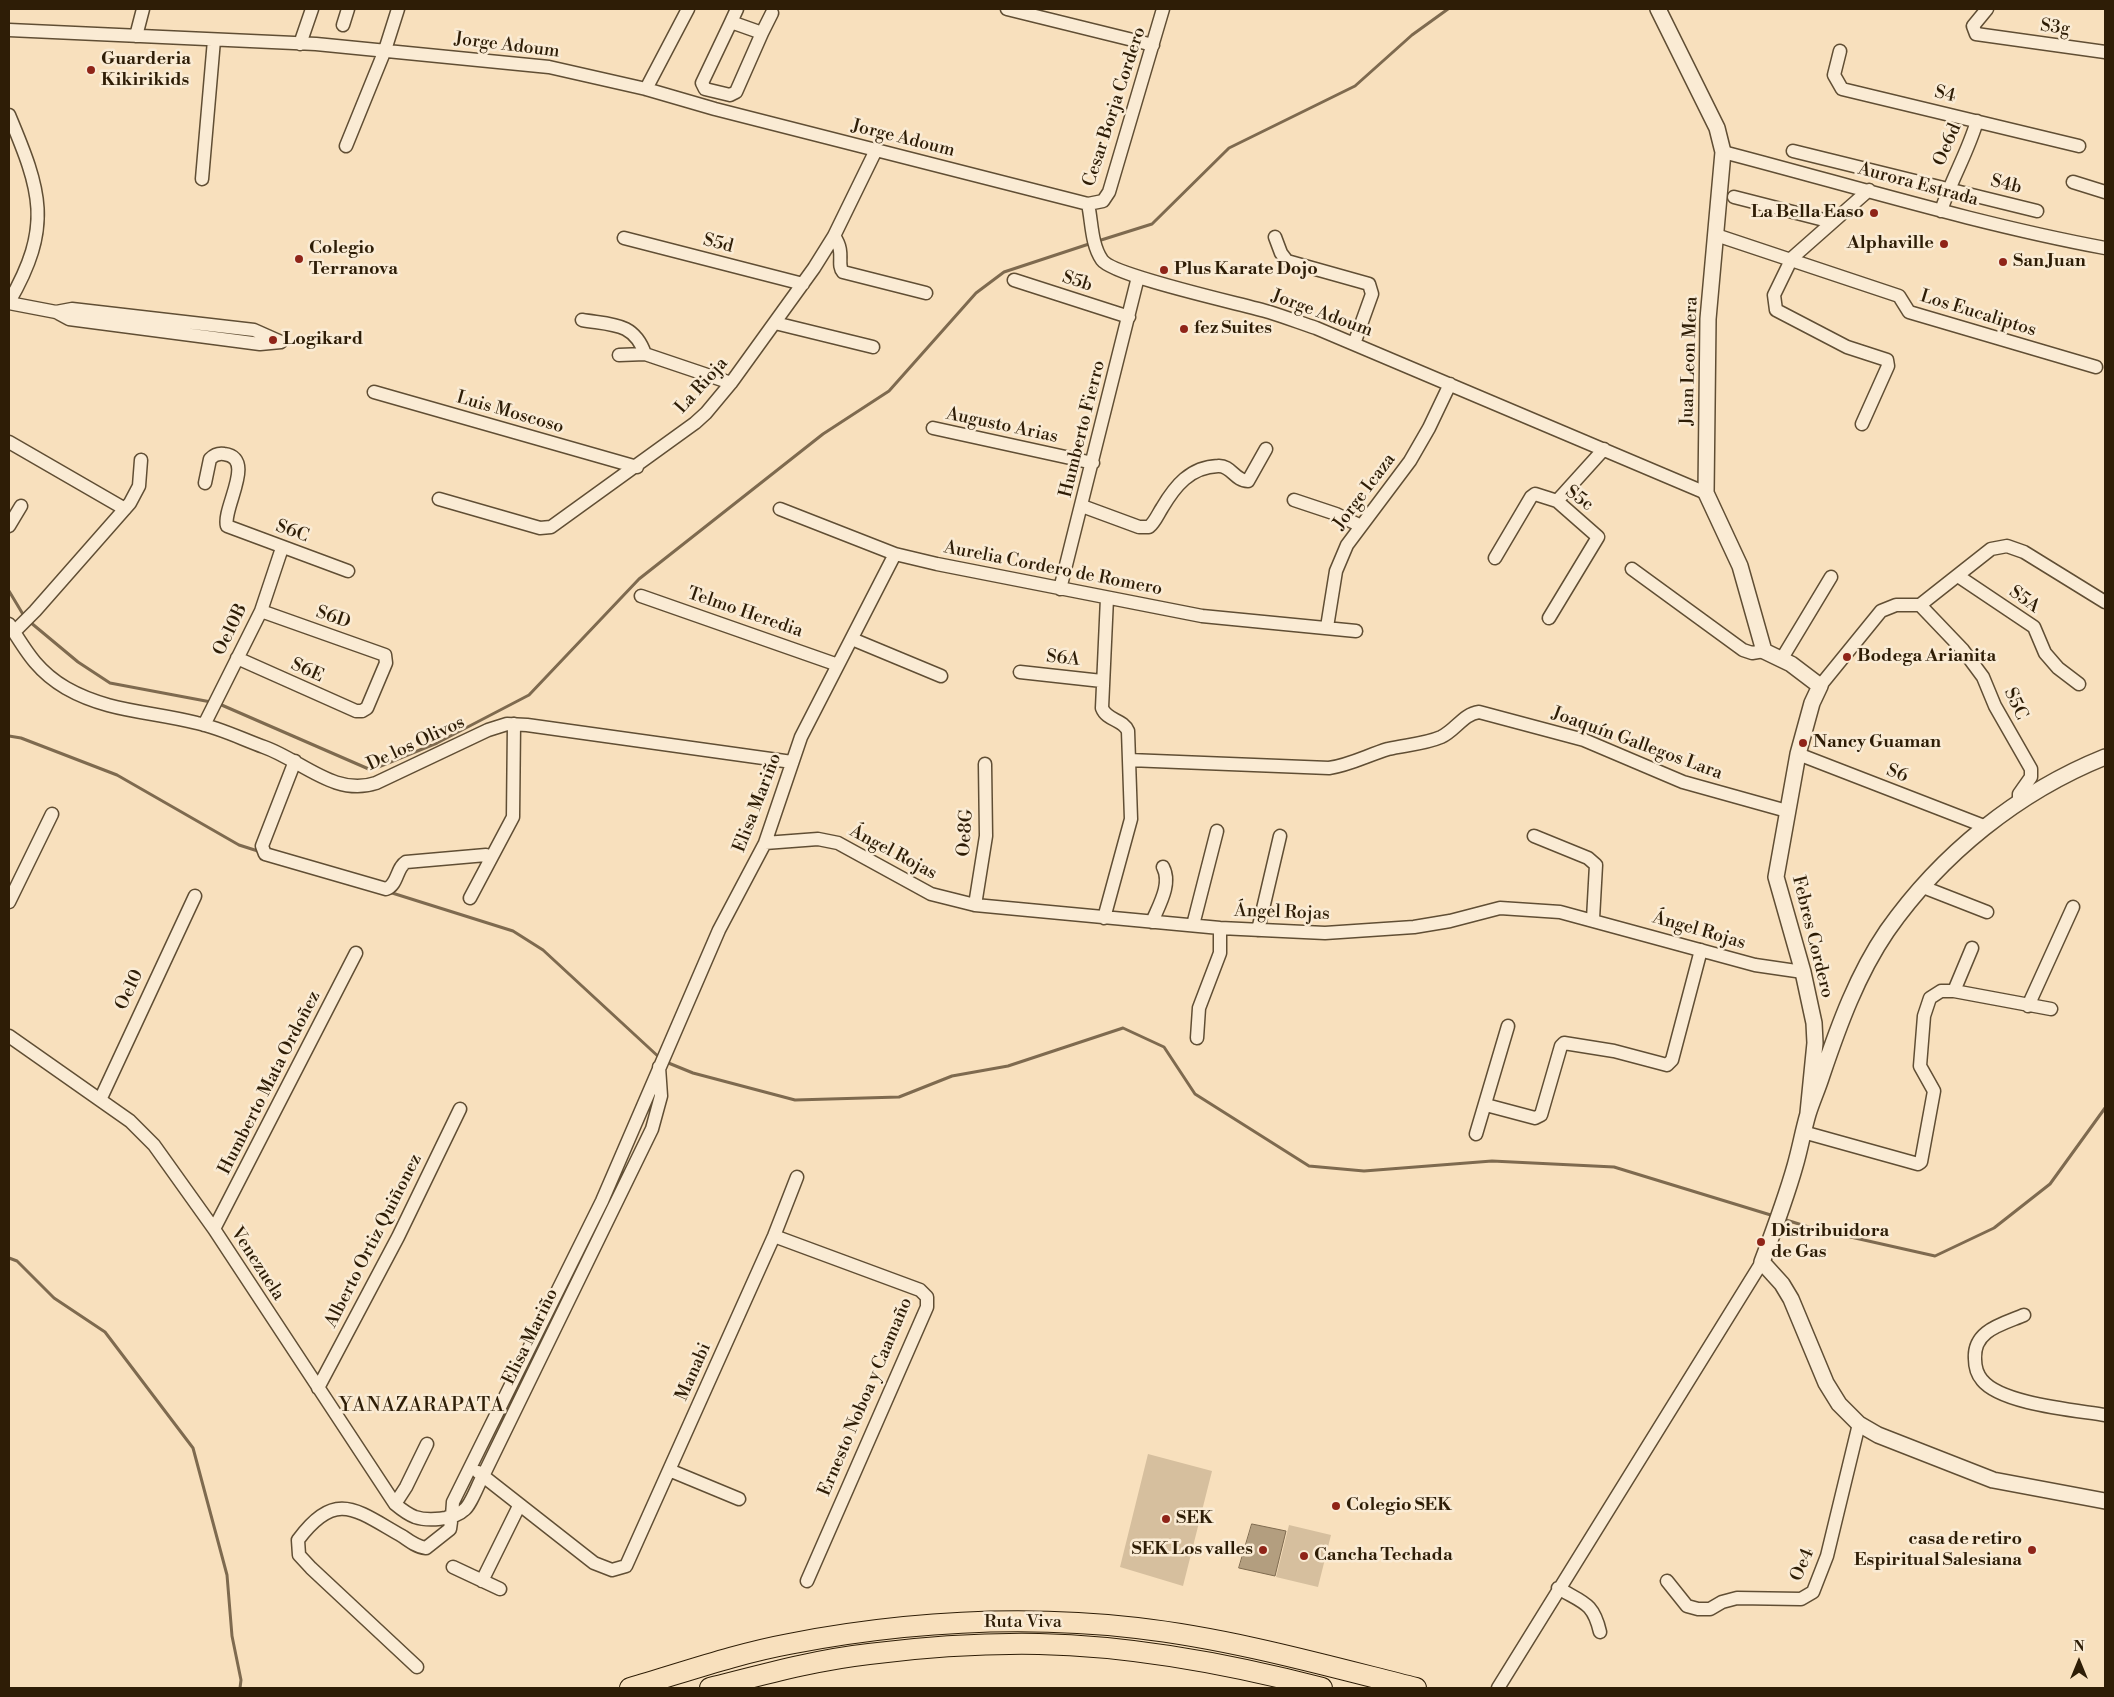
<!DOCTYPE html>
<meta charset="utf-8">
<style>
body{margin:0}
#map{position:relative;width:2114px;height:1697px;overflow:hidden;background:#f8e0bd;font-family:"Libre Bodoni",serif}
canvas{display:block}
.frame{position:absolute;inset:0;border:10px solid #2e1d06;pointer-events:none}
.north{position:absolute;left:2054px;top:1637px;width:50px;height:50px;-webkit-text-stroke:4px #faebd4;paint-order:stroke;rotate:0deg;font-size:14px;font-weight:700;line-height:20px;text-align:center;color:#2e1d06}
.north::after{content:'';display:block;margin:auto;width:18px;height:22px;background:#2e1d06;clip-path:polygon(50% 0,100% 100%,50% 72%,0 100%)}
</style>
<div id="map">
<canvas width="2114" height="1697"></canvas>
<div class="frame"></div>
<div class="north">N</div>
</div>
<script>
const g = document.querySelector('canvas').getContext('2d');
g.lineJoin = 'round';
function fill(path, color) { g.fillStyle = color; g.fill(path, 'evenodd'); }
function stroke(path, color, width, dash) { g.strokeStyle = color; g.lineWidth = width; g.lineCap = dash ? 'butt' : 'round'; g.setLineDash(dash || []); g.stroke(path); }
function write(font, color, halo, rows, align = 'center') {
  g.font = font + ' "Libre Bodoni",serif'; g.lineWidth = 5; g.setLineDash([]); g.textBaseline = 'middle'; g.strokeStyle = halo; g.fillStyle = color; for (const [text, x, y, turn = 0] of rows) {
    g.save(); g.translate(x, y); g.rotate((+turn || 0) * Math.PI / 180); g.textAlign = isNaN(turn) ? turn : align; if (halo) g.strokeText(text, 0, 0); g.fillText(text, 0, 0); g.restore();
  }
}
fill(new Path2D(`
 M1148,1454L1212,1471L1183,1586L1120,1567Z
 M1289,1525L1331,1535L1318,1587L1276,1577Z`), '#d6bf9e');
const water = new Path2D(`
 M1252,1524L1286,1531L1275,1576L1239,1568Z`);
fill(water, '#b39e7f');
stroke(water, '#7e6a4f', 1);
stroke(new Path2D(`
 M1098,241L1152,224L1229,148L1355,86L1412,35L1448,9
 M9,591L24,616
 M30,622L78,662L110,683L211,702
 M217,703L371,770L437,743L529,695L639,579L823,434L889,391L976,293L1004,272L1092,243
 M9,736L21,738L117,775L239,845L261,852
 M389,892L513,931L543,950L661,1059
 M666,1062L693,1073L795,1100L899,1097L952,1076L1008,1066L1123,1028L1164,1047L1195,1094L1309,1166L1364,1171L1492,1161L1614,1167L1774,1216
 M1783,1219L1815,1229L1935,1256L1994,1228L2050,1184L2105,1108
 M9,1258L17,1261L54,1298L105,1332L193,1448L227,1575L232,1636L241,1680L240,1688`), '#7e6a4f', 3);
const minor = new Path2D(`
 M1007,9L1153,45
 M1987,9L1973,26L1976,34L2105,52
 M731,22L762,33L736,92L730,95L705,89L702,83Z
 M731,22L737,9
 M343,25L348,9
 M9,30L316,44L549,67L646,89L715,109L1088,204L1103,201L1109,192L1163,9
 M762,33L772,13
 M136,36L143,9
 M300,44L312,9
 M1840,51L1834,75L1842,89L2079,146
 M646,89L688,9
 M9,115C41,191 53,226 9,302
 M346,146L385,50L398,9
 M1793,151L2037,211
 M1723,152C1850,185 1976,224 2105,248
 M202,179L214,40
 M2073,182L2105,192
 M1734,197L1832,222
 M1088,204C1092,222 1091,244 1102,260C1113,276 1242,304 1269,312C1285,317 1301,323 1316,328L1706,493
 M1941,211C1951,180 1968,152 1977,121
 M1716,235L1899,296L1909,312L2096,367
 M834,236C846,253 836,264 843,272L926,293
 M1275,237L1281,253L1287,261L1369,284L1372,294L1354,344
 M624,238L803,284
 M1014,280L1129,317
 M9,303L56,312L69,319L260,344L281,342
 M56,312L72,309L254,330L281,342
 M582,320C612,325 634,322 645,354
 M775,323L873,347
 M619,355L645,354L731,383
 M374,392L637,467
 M1862,424L1888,366L1887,360L1847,347L1776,310L1774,295L1792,258L1869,190
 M933,428L1093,463
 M9,442L125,509
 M205,483L210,459C214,455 218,453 224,454C257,458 222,508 227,526L348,571
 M439,499L540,528L551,527L695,423L706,413L731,383L814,268L834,236L876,150
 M1294,500L1336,514L1359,525
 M1557,501L1604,449
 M1082,506L1139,527H1149C1155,522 1158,514 1162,508C1175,486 1190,467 1218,466C1231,465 1235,481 1248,481L1266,449
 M780,509L895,554L937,564L1202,616L1356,631
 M9,526L21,506
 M1495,558L1531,497L1535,494L1557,501L1598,537L1549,618
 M1632,569L1743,650L1752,653L1764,651
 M1958,576L2034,627L2045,653L2058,668L2079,684
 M1060,589L1138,277
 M641,596L838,665
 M1920,605L1963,650L1983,677L1995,706L2031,769V777L2019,794V802
 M9,624C26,651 37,671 66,688C108,712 150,711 197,723C220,728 242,739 264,747C301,760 335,797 376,783L488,730L507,724L527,725L792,762
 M1327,627L1336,571L1347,545L1410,461L1429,428L1450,384
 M14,632L35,611L130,503L139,486L141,460
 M852,639L941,676
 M237,658L356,711H362L367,708L386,663L385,655L261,611
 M1781,660L1831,577
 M1020,672L1102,681
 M1820,686L1881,611L1896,605H1920L1991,549L2007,546L2024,552L2105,602
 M204,725L261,611L282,548
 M1798,754L1984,826
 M1129,760L1329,768C1350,765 1368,755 1388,749C1405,745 1425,744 1441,737C1456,730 1463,714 1479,712L1584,740L1683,782L1787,811
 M295,761L262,846L265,854L386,889C398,885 396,868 406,862L486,855
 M1534,836L1588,858L1596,865L1593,919
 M765,843L818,839L838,843L931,894L975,905L1220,928L1325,933L1414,927L1450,921L1500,908L1560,912L1755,965L1803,972
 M1923,887L1987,912
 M470,898L513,817L514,724
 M9,902L52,814
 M975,905L986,836L985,764
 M1104,918L1131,819L1128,731C1123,719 1107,721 1102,708L1107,598
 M1152,922C1159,905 1172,884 1163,867
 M1193,925L1217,831
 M1258,930L1280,836
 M1954,991L2051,1009
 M2028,1006L2073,907
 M9,1036L130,1121L154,1145L214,1229L395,1504C401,1509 407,1514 415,1517C427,1521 454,1520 464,1510C471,1505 478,1484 483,1476L652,1129L661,1096L659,1067
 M1197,1038L1199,1008L1220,953V928
 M100,1100L195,896
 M1486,1105L1535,1118L1541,1115L1561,1046L1564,1043L1614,1051L1667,1065L1672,1060L1701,950
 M1803,1132L1918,1164L1921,1162L1934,1091L1920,1066L1924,1016L1930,998L1941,991H1954L1972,948
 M1476,1134L1508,1026
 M214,1229L356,953
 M774,1236L920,1290L927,1297V1307L807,1581
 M2024,1315C2003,1324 1973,1330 1975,1359C1975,1367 1977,1374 1982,1380C2001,1404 2075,1410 2105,1415
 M318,1388L398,1237L460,1109
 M669,1470L739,1499
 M478,1472L594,1563L612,1570L626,1566L774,1236L797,1177
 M395,1504L406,1487L427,1444
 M452,1516L453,1502L602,1201L719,930L765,843L801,737L895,554
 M453,1567L500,1589
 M482,1581L519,1506
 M1667,1581L1687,1606L1698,1609H1710L1722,1602L1737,1598L1801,1599L1813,1592L1827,1556L1859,1424
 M1558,1588C1583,1603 1593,1602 1600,1632
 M417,1667L311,1568L299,1555L298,1540C336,1489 356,1510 402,1536C409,1541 417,1547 426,1548L450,1529L451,1522L448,1517
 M1498,1688L1762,1262`);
const tertiary = new Path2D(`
 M1658,9L1717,128L1723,152L1708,319L1706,493L1740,566L1764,651L1791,664L1820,686L1812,703L1798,754L1776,877L1803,972L1814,1023L1815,1043L1808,1113
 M2105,757C2018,792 1941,854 1887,931C1857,975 1839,1025 1822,1075C1818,1088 1812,1101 1808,1114C1803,1131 1800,1149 1795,1166C1786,1198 1774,1230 1762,1262L1782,1284L1791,1299L1826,1383L1839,1404L1859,1424L1878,1435L1993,1480L2105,1501`);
const trunk = new Path2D(`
 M630,1688C682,1673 735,1654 789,1644C903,1622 1022,1615 1137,1628C1232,1639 1324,1665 1416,1688
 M710,1688C762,1675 815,1660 869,1654C925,1647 982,1643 1039,1644C1134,1646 1230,1664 1322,1688`);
stroke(minor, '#604e34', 15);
stroke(tertiary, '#604e34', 18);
stroke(trunk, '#2e1d06', 22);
stroke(minor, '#faebd4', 12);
stroke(tertiary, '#faebd4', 15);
stroke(trunk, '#f8e0bd', 20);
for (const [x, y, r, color] of [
 [91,70,5,"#8f2418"],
 [1874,213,5,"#8f2418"],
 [1944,244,5,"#8f2418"],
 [299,259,5,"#8f2418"],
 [2003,262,5,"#8f2418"],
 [1164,270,5,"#8f2418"],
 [1184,329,5,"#8f2418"],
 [273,340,5,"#8f2418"],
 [1847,657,5,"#8f2418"],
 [1803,743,5,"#8f2418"],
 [1761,1242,5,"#8f2418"],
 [1336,1506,5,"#8f2418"],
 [1166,1519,5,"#8f2418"],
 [1263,1550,5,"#8f2418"],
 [2032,1550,5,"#8f2418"],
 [1304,1556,5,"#8f2418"]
]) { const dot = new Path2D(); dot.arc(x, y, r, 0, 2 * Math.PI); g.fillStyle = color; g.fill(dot); stroke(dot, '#faebd4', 2); }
write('18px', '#2e1d06', '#faebd4', [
 ["S3g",2055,28,7],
 ["Jorge Adoum",507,46,7],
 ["S4",1945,95,13],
 ["Cesar Borja Cordero",1115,107,-72],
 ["Jorge Adoum",903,139,14],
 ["Oe6d",1948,145,-67],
 ["Aurora Estrada",1918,185,15],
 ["S4b",2006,185,14],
 ["S5d",718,244,14],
 ["S5b",1077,282,18],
 ["Jorge Adoum",1322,314,20],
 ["Los Eucaliptos",1978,314,17],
 ["Juan Leon Mera",1690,361,-88],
 ["La Rioja",702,386,-48],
 ["Luis Moscoso",510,413,16],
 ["Augusto Arias",1002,426,12],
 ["Humberto Fierro",1083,429,-76],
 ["Jorge Icaza",1365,492,-53],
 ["S5c",1579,499,36],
 ["S6C",292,532,20],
 ["Aurelia Cordero de Romero",1053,569,11],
 ["S5A",2024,600,36],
 ["Telmo Heredia",745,613,19],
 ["S6D",333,618,19],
 ["Oe10B",231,630,-64],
 ["S6A",1063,659,6],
 ["S6E",307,671,24],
 ["S5C",2015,704,65],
 ["De los Olivos",416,744,-25],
 ["Joaquín Gallegos Lara",1637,744,20],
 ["S6",1897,774,21],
 ["Elisa Mariño",758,803,-69],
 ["Oe8G",966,833,-86],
 ["Ángel Rojas",893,853,28],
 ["Ángel Rojas",1282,913,2],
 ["Ángel Rojas",1699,931,16],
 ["Febres Cordero",1812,937,76],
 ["Oe10",130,990,-65],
 ["Humberto Mata Ordoñez",270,1083,-63],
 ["Alberto Ortiz Quiñonez",374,1241,-63],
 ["Venezuela",257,1264,57],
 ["Elisa Mariño",531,1337,-64],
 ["Manabi",694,1372,-66],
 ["Ernesto Noboa y Caamaño",866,1397,-67],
 ["Oe4",1803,1565,-67],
 ["Ruta Viva",1023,1623]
]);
write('bold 18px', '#2e1d06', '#faebd4', [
 ["Guarderia",101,60],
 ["Kikirikids",101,81],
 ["La Bella Easo",1864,213,"right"],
 ["Alphaville",1934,244,"right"],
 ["Colegio",309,249],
 ["Terranova",309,270],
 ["San Juan",2013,262],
 ["Plus Karate Dojo",1174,270],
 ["fez Suites",1194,329],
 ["Logikard",283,340],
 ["Bodega Arianita",1857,657],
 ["Nancy Guaman",1813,743],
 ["Distribuidora",1771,1232],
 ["de Gas",1771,1253],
 ["Colegio SEK",1346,1506],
 ["SEK",1176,1519],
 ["casa de retiro",2022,1540,"right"],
 ["Espiritual Salesiana",2022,1561,"right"],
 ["SEK Los valles",1253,1550,"right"],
 ["Cancha Techada",1314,1556]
], 'left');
g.letterSpacing = '1px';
write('19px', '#2e1d06', '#faebd4', [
 ["YANAZARAPATA",422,1406]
]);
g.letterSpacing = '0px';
</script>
